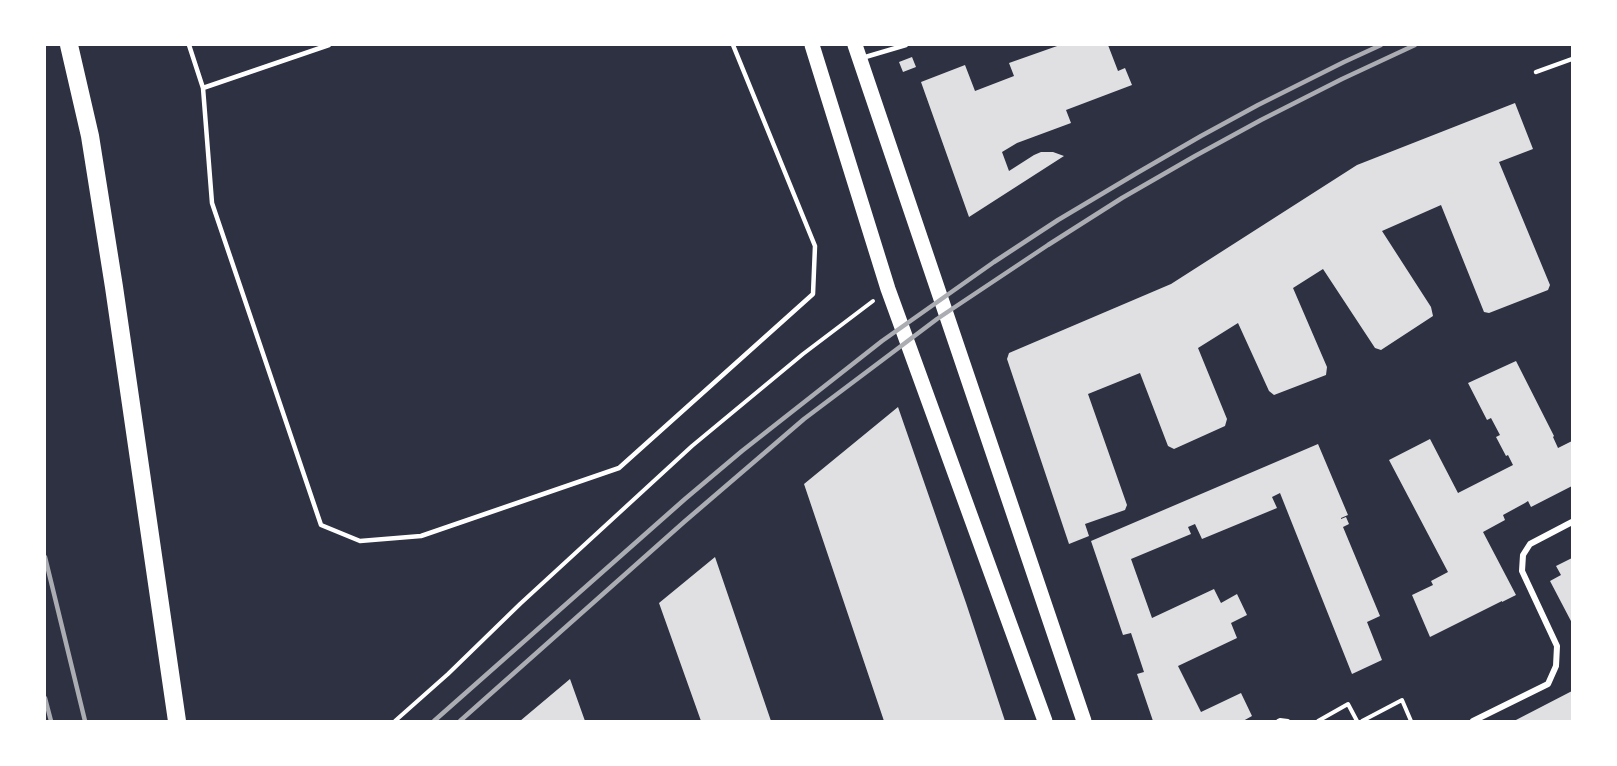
<!DOCTYPE html>
<style>
body{margin:0}
#map{position:relative;width:1617px;height:766px;overflow:hidden;background:#2d3142;font-family:"Open Sans",sans-serif}
canvas{display:block}
.frame{position:absolute;inset:0;border:46px solid #fff;pointer-events:none}
</style>
<div id="map">
<canvas width="1617" height="766"></canvas>
<div class="frame"></div>
</div>
<script>
const g = document.querySelector('canvas').getContext('2d');
g.lineJoin = 'round';
function paint(path, color) {
  g.fillStyle = color;
  g.fill(path, 'evenodd');
}
function shape(rows) {
  const path = new Path2D();
  for (const r of rows) {
    path.moveTo(r[0], r[1]);
    for (let i = 2; i < r.length; i += 2) path.lineTo(r[i], r[i + 1]);
  }
  return path;
}
function strokePath(path, color, width, dash) {
  g.strokeStyle = color;
  g.lineWidth = width;
  g.lineCap = dash ? 'butt' : 'round';
  g.setLineDash(dash || []);
  g.stroke(path);
}
const building = shape([
 [1060,45,1108,45,1118,71,1125,68,1132,85,1066,110,1071,123,1017,143,1002,152,1009,171,1034,155,1041,152,1053,152,1064,156,969,217,921,82,965,65,975,91,1014,76,1009,63],
 [912,57,916,67,903,72,899,62],
 [1515,103,1533,149,1499,162,1550,285,1548,290,1489,313,1484,312,1441,205,1382,231,1431,307,1433,316,1381,350,1375,348,1323,269,1293,288,1327,367,1326,375,1274,395,1269,391,1238,323,1198,348,1227,419,1225,426,1174,449,1168,446,1140,373,1088,394,1127,505,1125,510,1085,524,1089,536,1069,544,1007,359,1009,353,1171,284,1357,165],
 [1516,361,1554,436,1553,437,1558,448,1572,441,1572,486,1531,507,1528,501,1525,503,1503,515,1505,520,1483,532,1516,595,1502,602,1502,601,1430,637,1412,595,1433,585,1431,581,1448,572,1389,460,1430,439,1458,493,1513,465,1508,455,1506,456,1496,437,1500,435,1491,418,1487,420,1468,383],
 [898,407,966,603,1005,721,884,721,804,484],
 [1318,444,1348,515,1341,518,1341,519,1346,517,1349,524,1343,527,1380,616,1367,622,1382,660,1352,674,1280,493,1272,497,1277,508,1202,539,1195,524,1188,527,1191,534,1131,559,1152,618,1214,589,1221,603,1237,594,1247,615,1231,623,1237,638,1178,666,1201,712,1241,693,1252,716,1243,721,1153,721,1137,674,1144,672,1131,633,1123,635,1091,541],
 [715,557,771,721,701,721,659,603],
 [1572,558,1572,623,1550,581,1561,575,1556,566],
 [570,679,585,721,520,721],
 [1572,691,1572,721,1514,721]
]);
const path = shape([
 [395,721,448,674,520,604,692,446,803,354,873,301],
 [1278,721,1280,720,1288,721],
 [1318,721,1348,704,1357,721],
 [1362,721,1402,700,1411,721]
]);
const service = shape([
 [189,45,203,88],
 [329,45,203,88,212,203,321,525,360,541,421,536,619,468,813,294,815,246,733,45],
 [862,58,906,45],
 [1536,72,1572,59]
]);
const minor = shape([
 [1473,721,1548,684,1556,666,1557,646,1522,571,1523,555,1530,544,1572,522]
]);
const primary = shape([
 [812,45,888,289,1045,721],
 [855,45,1084,721]
]);
const motorway = shape([
 [69,45,90,136,114,287,177,721]
]);
const rail = shape([
 [45,557,85,721],
 [45,698,51,721],
 [434,721,685,499,742,451,882,341,994,262,1058,220,1137,173,1201,136,1258,105,1344,62,1381,45],
 [460,721,684,522,804,419,937,319,1048,245,1122,198,1195,156,1261,120,1342,79,1415,45]
]);
paint(building, '#e0e0e3');
strokePath(path, '#fff', 4);
strokePath(service, '#fff', 4.5);
strokePath(minor, '#fff', 6);
strokePath(primary, '#fff', 15);
strokePath(motorway, '#fff', 18);
strokePath(rail, '#abadb3', 4.5);
</script>
